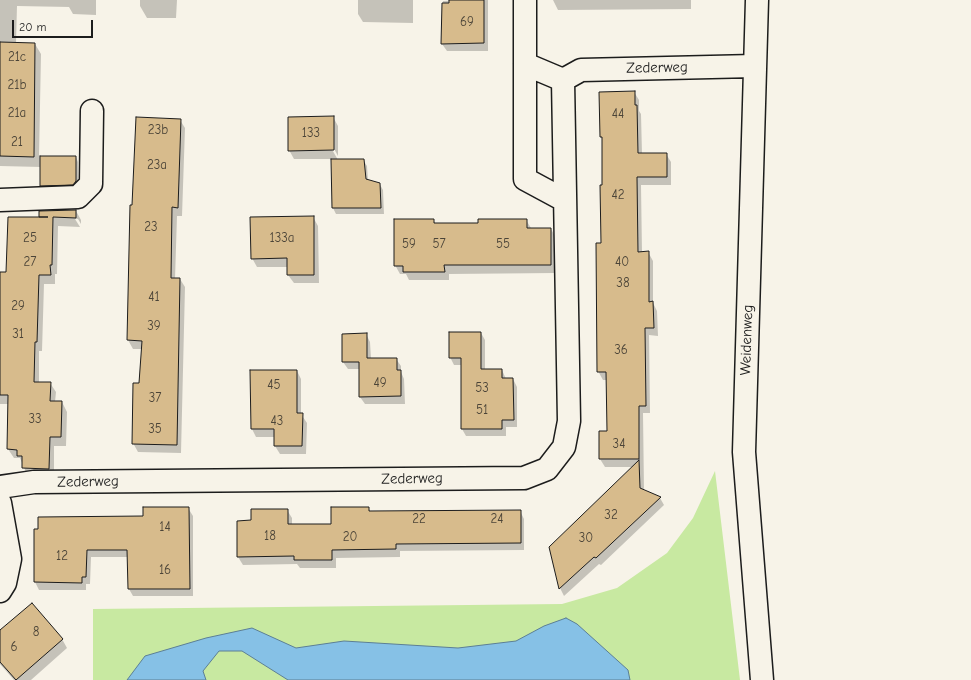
<!DOCTYPE html>
<style>
body{margin:0}
#map{position:relative;width:971px;height:680px;overflow:hidden;background:#f7f3e8;font-family:"Comic Neue",sans-serif}
canvas{display:block}
.scale{position:absolute;left:12px;top:20px;width:81px;height:18px;box-sizing:border-box;border:2px solid #1c1c1c;border-top:0;padding-left:5px;font-size:12px;line-height:14px;white-space:nowrap;color:#1c1c1c;-webkit-text-stroke:3px #f7f3e8;paint-order:stroke}
</style>
<div id="map">
<canvas width="971" height="680"></canvas>
<div class="scale">20 m</div>
</div>
<script>
const g = document.querySelector('canvas').getContext('2d');
g.lineJoin = 'round';
function paint(path, color) {
  g.fillStyle = color;
  g.fill(path, 'evenodd');
}
function shape(rows) {
  const path = new Path2D();
  for (const r of rows) {
    path.moveTo(r[0], r[1]);
    for (let i = 2; i < r.length; i += 2) path.lineTo(r[i], r[i + 1]);
  }
  return path;
}
function strokePath(path, color, width, dash) {
  g.strokeStyle = color;
  g.lineWidth = width;
  g.lineCap = dash ? 'butt' : 'round';
  g.setLineDash(dash || []);
  g.stroke(path);
}
function write(font, color, halo, rows, align = 'center') {
  g.font = font + ' "Comic Neue",sans-serif';
  g.lineWidth = 3;
  g.setLineDash([]);
  g.textBaseline = 'middle';
  g.strokeStyle = halo;
  g.fillStyle = color;
  for (const [text, x, y, turn = 0] of rows) {
    g.save();
    g.translate(x, y);
    g.rotate((+turn || 0) * Math.PI / 180);
    g.textAlign = isNaN(turn) ? turn : align;
    if (halo) g.strokeText(text, 0, 0);
    g.fillText(text, 0, 0);
    g.restore();
  }
}
const green = shape([
 [715,471,740,680,93,680,93,609,562,604,617,588,667,553,693,518]
]);
const water = shape([
 [566,618,577,624,628,670,630,680,288,680,242,651,219,651,203,671,206,680,127,680,145,656,206,638,252,628,296,648,344,641,458,648,516,641,544,626,566,618]
]);
const shadow = shape([
 [0,0,96,0,96,15,73,14,69,7,17,6,16,43,35,44,41,54,39,157,76,157,78,162,78,186,43,190,41,186,41,167,0,166],
 [140,0,177,0,176,18,147,18,140,6],
 [413,0,413,23,363,22,358,14,358,0],
 [488,0,488,51,447,51,442,44,443,1],
 [553,0,691,0,691,9,558,10],
 [634,92,639,100,639,111,641,114,642,154,666,154,671,162,671,185,641,185,642,253,648,252,653,261,653,303,657,311,658,336,649,335,650,413,643,413,644,491,660,498,664,505,601,565,599,564,564,596,560,588,551,547,633,467,605,467,600,459,600,432,608,432,608,380,603,380,598,371,603,186,603,141,601,137],
 [333,117,338,126,338,156,332,145,330,146,338,160,363,160,367,166,368,181,379,183,383,190,384,214,336,214,333,208,332,159,294,159,289,150],
 [180,120,185,128,182,216,177,216,175,279,180,279,185,287,181,453,138,452,133,443,142,349,133,349,128,340,131,206],
 [76,211,81,220,81,224,78,219,75,219,80,227,58,226,57,274,55,274,55,284,44,284,42,351,39,351,39,383,50,383,56,392,55,402,62,402,67,412,66,446,54,446,54,477,28,477,20,458,14,458,8,449,9,404,0,404,0,273,7,273,41,218],
 [313,217,318,226,319,283,294,283,288,275,288,267,257,267,252,258],
 [433,220,436,224,479,224,526,220,531,228,551,229,556,238,556,273,449,274,449,280,409,280,406,274,400,274,395,265],
 [481,333,485,340,485,370,502,370,506,379,513,379,517,387,517,427,506,427,506,436,466,436,462,429,462,365,454,365,450,357],
 [366,334,370,342,371,359,396,359,401,366,401,372,404,379,405,404,365,404,360,397,360,369,348,369,343,362],
 [297,371,301,379,301,414,307,423,306,454,280,454,275,446,275,437,256,437,252,429],
 [188,508,193,516,193,596,133,596,129,589,128,557,91,557,90,584,86,584,86,590,39,590,35,582,35,530,144,517],
 [368,508,371,512,520,511,524,519,524,550,400,551,400,557,336,558,336,568,300,568,297,564,243,565,238,557,238,522,252,521,287,510,292,518,292,525,332,525],
 [0,632,62,639,67,648,31,680,14,680,0,664]
]);
const building = shape([
 [449,0,484,0,484,43,441,44,442,3,449,3,449,0],
 [0,42,35,43,34,157,0,156,0,42],
 [635,91,635,105,637,105,638,153,667,153,667,177,637,177,638,252,649,251,649,302,653,301,654,328,645,328,646,406,639,406,639,459,599,459,599,431,607,431,606,372,597,372,596,243,601,243,600,185,602,185,602,137,600,137,599,92,635,91],
 [334,116,334,150,288,151,288,117,334,116],
 [136,117,181,119,178,208,172,207,171,278,180,278,177,445,132,444,133,383,139,383,142,341,127,340,130,205,132,205,136,117],
 [40,156,76,156,76,181,73,185,40,186,40,156],
 [331,159,364,159,366,179,380,183,381,208,332,208,331,159],
 [76,210,76,218,53,217,52,265,50,265,51,275,39,275,37,342,35,342,34,382,51,382,50,401,62,401,61,437,50,437,49,469,22,468,22,456,17,456,17,450,7,449,8,395,0,395,0,272,6,272,8,217,48,217,39,217,39,211,76,210],
 [314,216,314,275,287,275,287,258,251,259,250,217,314,216],
 [394,219,434,219,434,223,478,223,478,219,527,219,527,228,551,228,551,265,444,265,445,272,403,272,403,266,394,266,394,219],
 [449,332,481,332,481,369,502,369,502,378,513,378,514,420,502,420,502,429,461,429,461,358,449,358,449,332],
 [367,333,367,358,397,358,397,370,401,370,401,396,359,397,359,362,342,362,342,334,367,333],
 [250,370,297,370,297,413,303,413,302,446,274,446,274,429,251,429,250,370],
 [639,460,640,488,661,497,596,558,594,557,559,589,549,547,639,460],
 [143,507,189,507,190,589,128,589,127,550,87,550,86,577,82,577,82,583,34,582,34,529,38,529,38,517,143,516,143,507],
 [331,507,369,507,369,511,521,510,521,543,396,544,396,549,332,550,332,560,294,560,294,556,237,557,237,521,251,520,251,509,288,509,288,524,331,524,331,507],
 [32,603,63,639,16,680,0,662,0,630,32,603]
]);
const minor = shape([
 [525,0,525,179,564,200],
 [757,0,744,452,762,680],
 [563,80,581,70,754,66],
 [0,200,78,197,91,184,92,111],
 [0,487,34,482,524,478,547,469,564,447,569,421,563,80,525,64],
 [0,503,10,559,5,583,0,591]
]);
const numberNames = [
 ["69",467,22],
 ["21c",17,57],
 ["21b",17,85],
 ["21a",17,113],
 ["44",618,114],
 ["23b",158,130],
 ["133",311,133],
 ["21",17,142],
 ["23a",157,165],
 ["42",618,195],
 ["23",151,227],
 ["25",30,238],
 ["133a",282,238],
 ["59",409,244],
 ["57",439,244],
 ["55",503,244],
 ["27",30,262],
 ["40",622,262],
 ["38",623,283],
 ["41",154,297],
 ["29",18,306],
 ["39",154,326],
 ["31",18,334],
 ["36",621,350],
 ["49",380,383],
 ["45",274,385],
 ["53",482,388],
 ["37",155,398],
 ["51",482,410],
 ["33",35,419],
 ["43",277,421],
 ["35",155,429],
 ["34",619,444],
 ["32",611,515],
 ["22",419,519],
 ["24",497,519],
 ["14",165,527],
 ["18",270,536],
 ["20",350,537],
 ["30",586,538],
 ["12",62,556],
 ["16",165,570],
 ["8",36,632],
 ["6",14,647]
];
const streetNames = [
 ["Zederweg",657,68,-1],
 ["Weidenweg",747,340,-88],
 ["Zederweg",412,479,-1],
 ["Zederweg",88,482,-1]
];
paint(green, '#c8e9a1');
paint(water, '#86c1e6');
strokePath(water, '#5c7f95', 1);
paint(shadow, '#0003');
paint(building, '#d7bb8c');
strokePath(building, '#1c1c1c', 1);
strokePath(minor, '#1c1c1c', 25);
strokePath(minor, '#f7f3e8', 22);
write('13px', '#4b4438', null, numberNames);
write('15px', '#1c1c1c', '#f7f3e8', streetNames);
</script>
